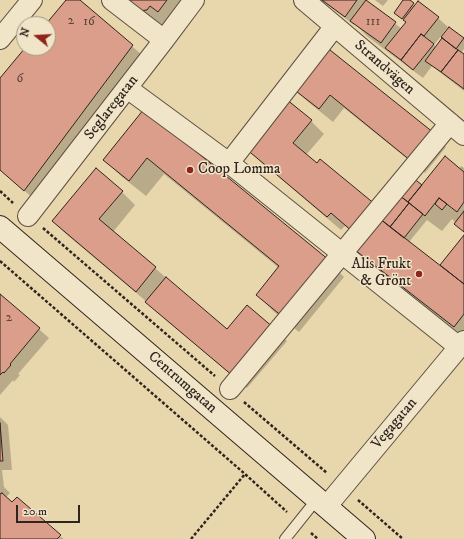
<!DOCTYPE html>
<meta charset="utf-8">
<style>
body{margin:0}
#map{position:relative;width:464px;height:539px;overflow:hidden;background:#e8d6ac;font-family:"IM FELL DW Pica",serif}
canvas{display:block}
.north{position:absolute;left:16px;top:16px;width:40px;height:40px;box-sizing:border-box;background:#f0e4c9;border:1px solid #a39885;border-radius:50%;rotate:288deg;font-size:11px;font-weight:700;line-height:16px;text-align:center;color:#30251e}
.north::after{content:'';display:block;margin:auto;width:14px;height:18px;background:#8f2418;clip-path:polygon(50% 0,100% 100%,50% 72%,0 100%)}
.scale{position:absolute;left:16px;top:505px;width:64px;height:18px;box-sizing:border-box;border:2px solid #30251e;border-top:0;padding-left:5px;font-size:12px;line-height:14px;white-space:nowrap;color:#30251e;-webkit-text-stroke:3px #f0e4c9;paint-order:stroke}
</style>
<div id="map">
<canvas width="464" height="539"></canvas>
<div class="north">N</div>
<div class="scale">20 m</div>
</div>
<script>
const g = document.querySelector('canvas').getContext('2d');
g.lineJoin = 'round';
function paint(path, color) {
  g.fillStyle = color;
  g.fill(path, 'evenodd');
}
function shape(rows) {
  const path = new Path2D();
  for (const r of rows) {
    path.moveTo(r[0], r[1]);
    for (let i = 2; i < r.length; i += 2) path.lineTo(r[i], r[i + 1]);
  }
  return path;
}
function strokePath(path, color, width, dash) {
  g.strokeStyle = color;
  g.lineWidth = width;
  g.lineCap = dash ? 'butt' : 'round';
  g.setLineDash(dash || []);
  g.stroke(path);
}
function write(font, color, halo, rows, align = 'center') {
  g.font = font + ' "IM FELL DW Pica",serif';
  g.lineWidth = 3;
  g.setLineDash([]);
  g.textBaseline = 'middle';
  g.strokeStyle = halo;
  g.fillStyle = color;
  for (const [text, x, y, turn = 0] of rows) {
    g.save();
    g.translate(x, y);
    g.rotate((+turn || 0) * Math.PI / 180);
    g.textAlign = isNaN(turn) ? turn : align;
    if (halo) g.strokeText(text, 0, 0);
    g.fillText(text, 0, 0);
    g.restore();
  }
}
const shadow = shape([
 [68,0,79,0,142,55,34,199,0,170,0,79,27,48,48,48,47,24],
 [126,0,194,0,163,26,155,27],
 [321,0,365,0,402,29,407,23,395,13,404,0,408,0,415,6,418,2,438,18,448,27,434,45,436,48,449,28,464,40,464,49,461,53,464,55,464,91,432,66,423,78,368,37,355,24,354,25],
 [375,0,388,0,383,6],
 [326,47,433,134,446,147,425,173,344,108,333,122,307,101,293,88],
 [144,111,328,261,344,277,299,332,273,311,257,294,279,268,164,174,146,196,121,176,105,160],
 [311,121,324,134,306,155,375,206,413,179,422,187,459,169,461,166,464,168,464,232,452,219,442,231,427,220,409,242,443,269,464,237,464,337,370,263,356,250,363,241,345,226,341,230,260,161,246,148],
 [122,192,135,205,113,232,227,330,274,328,287,341,247,388,160,315,147,302,66,234,53,221],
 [0,295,49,338,18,374,20,375,14,382,13,380,0,395],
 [0,417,8,425,12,470,2,470,4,487,10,493,5,498,64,539,0,539]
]);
const building = shape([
 [66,0,80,0,133,45,24,191,0,170,0,78,25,48,48,48,48,24,46,24,66,0],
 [126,0,167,0,158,12,150,6,147,10,138,11,126,0],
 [322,0,357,0,345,17,322,0],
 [366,0,396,22,381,43,350,21,366,0],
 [403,0,410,0,414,3,402,19,394,13,403,0],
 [418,1,439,17,424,36,421,34,401,60,385,48,406,22,403,20,418,1],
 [449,27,464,38,456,49,441,37,449,27],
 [421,34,434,44,413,70,401,60,421,34],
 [442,38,458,50,441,72,425,61,442,38],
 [325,46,434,133,411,161,330,95,319,109,292,88,325,46],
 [458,50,464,54,464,89,441,72,458,50],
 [286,99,312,120,293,143,317,163,320,159,376,205,353,232,331,213,327,217,245,148,286,99],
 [144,109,329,260,283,317,256,295,279,266,147,158,129,181,103,160,144,109],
 [445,156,464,172,464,202,457,212,439,198,425,216,408,202,445,156],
 [96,168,123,191,99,219,156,267,136,292,52,221,96,168],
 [412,177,422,185,408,202,399,195,412,177],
 [399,195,409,203,390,227,379,218,399,195],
 [439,198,447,204,442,210,435,204,439,198],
 [409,203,423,214,404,238,390,227,409,203],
 [464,211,464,232,454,224,464,211],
 [379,218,464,284,464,314,454,327,355,250,379,218],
 [464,235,464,284,440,265,464,235],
 [166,277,227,329,247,305,274,328,233,376,145,302,166,277],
 [0,294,40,328,10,364,11,365,4,373,3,372,0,375,0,294],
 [0,423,3,461,0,461,0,423],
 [2,493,12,502,17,497,61,535,57,539,0,539,0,494,2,493]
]);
const path = shape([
 [0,191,13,203],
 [43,228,215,376],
 [0,261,245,474,287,512],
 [244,402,327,473],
 [358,500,403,539],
 [311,533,318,539],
 [191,539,245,474]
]);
const lane = shape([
 [285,539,317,499]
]);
const street = shape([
 [112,0,164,40],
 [304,0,464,135],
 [0,39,32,0],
 [127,88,229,163,335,26],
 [229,163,459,347],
 [28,216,164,40,194,0],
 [230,389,450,123],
 [326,507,464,341]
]);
const secondary = shape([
 [0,227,364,539]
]);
const markers = [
 [190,170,4,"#8f2418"],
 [419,274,4,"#8f2418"]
];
const numberNames = [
 ["2",71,21],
 ["16",89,22],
 ["111",373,22],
 ["6",20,79],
 ["2",9,318]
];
const streetNames = [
 ["Strandvägen",384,68,41],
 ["Seglaregatan",112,108,-52],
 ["Centrumgatan",182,383,41],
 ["Vegagatan",395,424,-50]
];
const poiNames = [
 ["Coop Lomma",198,170],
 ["Alis Frukt",411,265,"right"],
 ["& Grönt",411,282,"right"]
];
paint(shadow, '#0003');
paint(building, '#db9e8a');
strokePath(building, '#30251e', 1);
strokePath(lane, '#5e5142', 12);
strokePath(street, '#5e5142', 22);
strokePath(secondary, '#30251e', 24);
strokePath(path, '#30251e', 2.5, [3, 2]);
strokePath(lane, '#f0e4c9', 10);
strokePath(street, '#f0e4c9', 20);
strokePath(secondary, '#f0e4c9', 22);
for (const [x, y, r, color] of markers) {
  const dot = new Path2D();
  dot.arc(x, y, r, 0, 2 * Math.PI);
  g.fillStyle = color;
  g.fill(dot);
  strokePath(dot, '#f0e4c9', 1.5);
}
write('13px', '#5b4339', null, numberNames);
write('15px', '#30251e', '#f0e4c9', streetNames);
write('15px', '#30251e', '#f0e4c9', poiNames, 'left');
</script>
